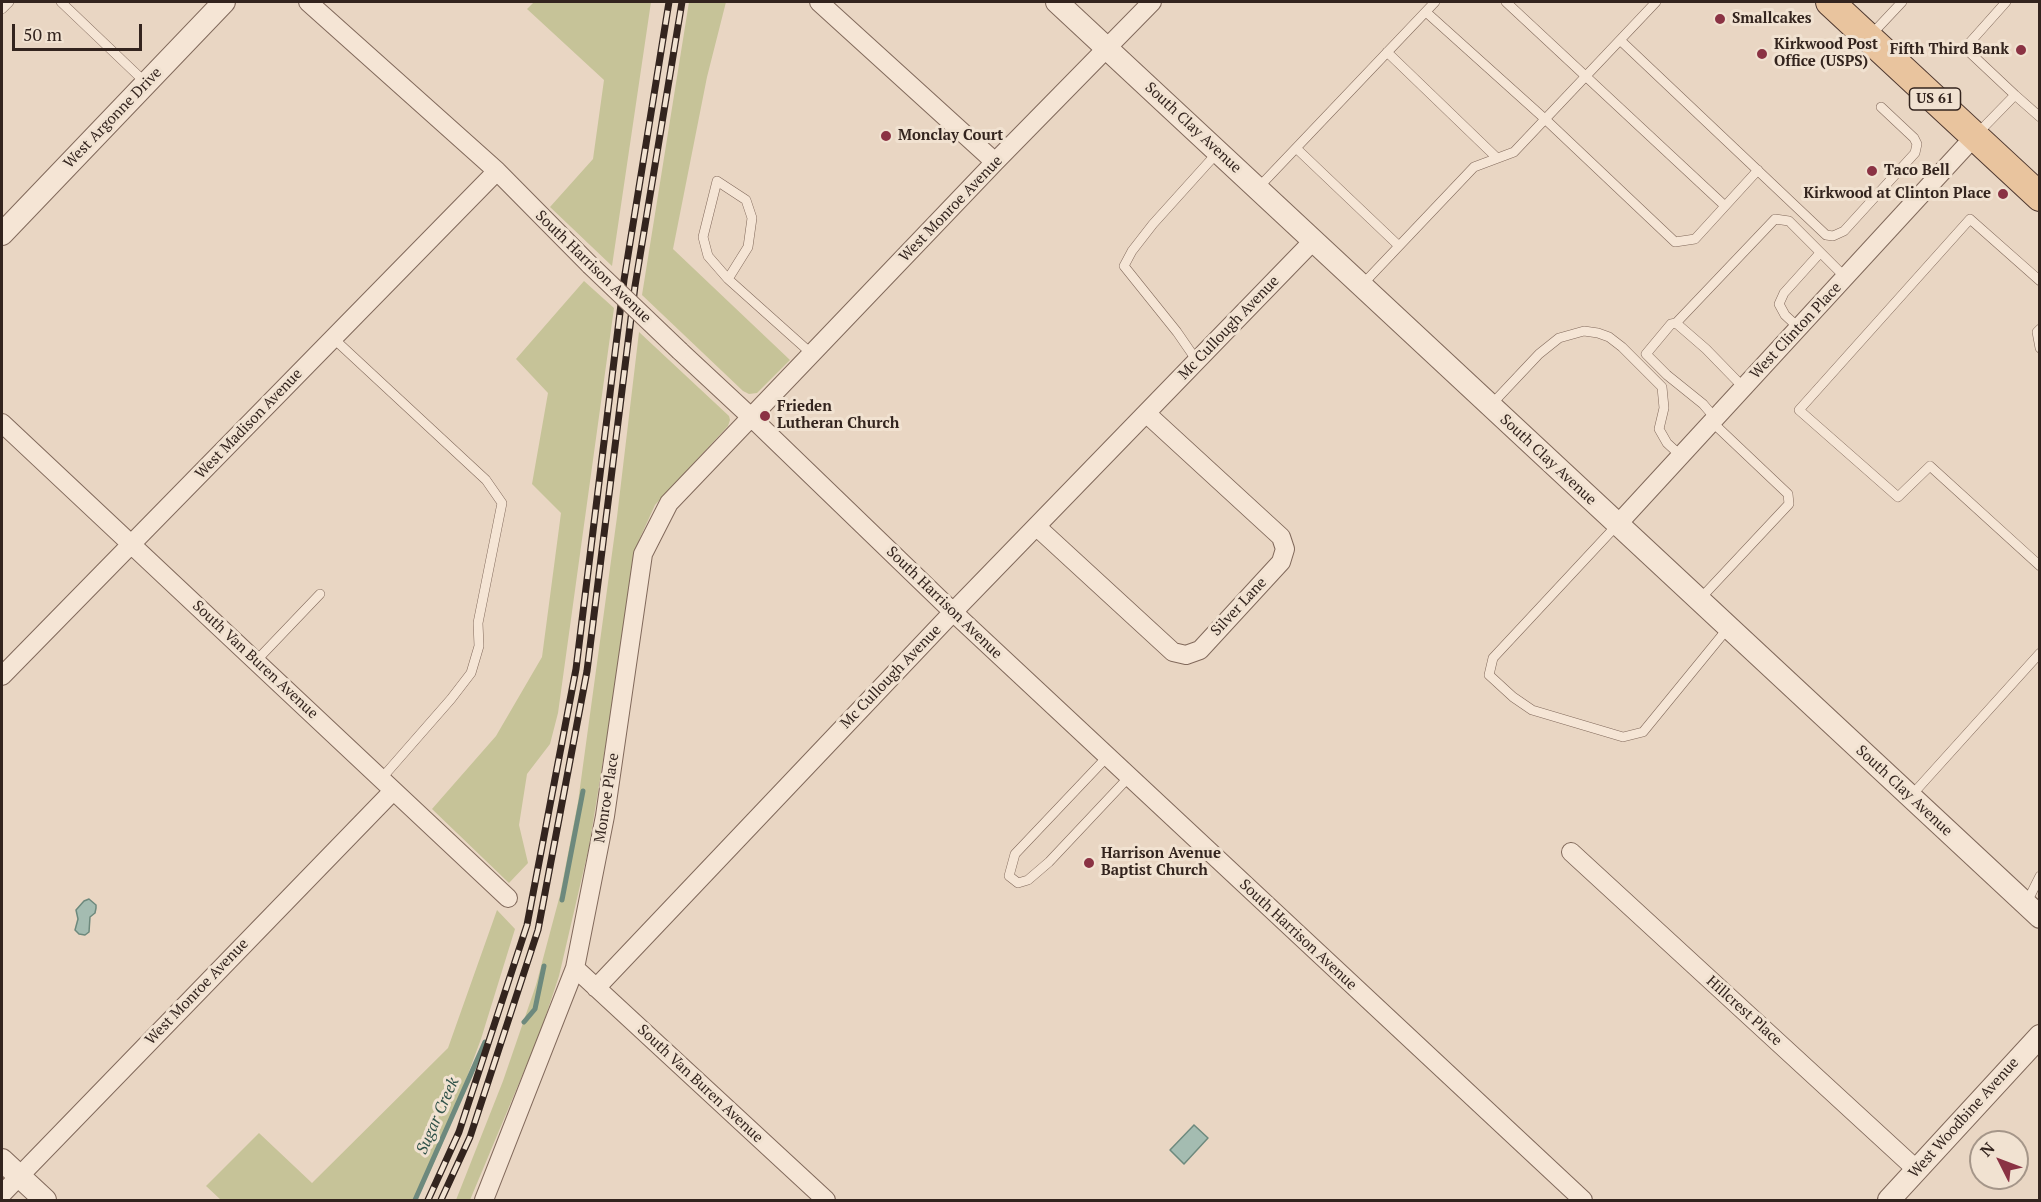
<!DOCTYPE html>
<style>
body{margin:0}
#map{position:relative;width:2041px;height:1202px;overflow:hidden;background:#e9d6c3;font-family:"PT Serif",serif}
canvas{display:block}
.frame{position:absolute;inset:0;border:3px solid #33241e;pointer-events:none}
.north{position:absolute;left:1969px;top:1130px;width:60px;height:60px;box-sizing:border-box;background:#f1e2d1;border:2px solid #a59689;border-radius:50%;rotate:312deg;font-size:16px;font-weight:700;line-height:24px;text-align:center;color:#33241e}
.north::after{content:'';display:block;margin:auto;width:21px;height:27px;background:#8a3243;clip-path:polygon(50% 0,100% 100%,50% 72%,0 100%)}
.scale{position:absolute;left:12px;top:24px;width:130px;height:27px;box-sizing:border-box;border:3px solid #33241e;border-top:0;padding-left:8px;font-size:18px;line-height:21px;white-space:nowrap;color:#33241e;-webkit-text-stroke:4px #f1e2d1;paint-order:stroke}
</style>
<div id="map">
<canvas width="2041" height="1202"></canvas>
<div class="frame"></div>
<div class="north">N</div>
<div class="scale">50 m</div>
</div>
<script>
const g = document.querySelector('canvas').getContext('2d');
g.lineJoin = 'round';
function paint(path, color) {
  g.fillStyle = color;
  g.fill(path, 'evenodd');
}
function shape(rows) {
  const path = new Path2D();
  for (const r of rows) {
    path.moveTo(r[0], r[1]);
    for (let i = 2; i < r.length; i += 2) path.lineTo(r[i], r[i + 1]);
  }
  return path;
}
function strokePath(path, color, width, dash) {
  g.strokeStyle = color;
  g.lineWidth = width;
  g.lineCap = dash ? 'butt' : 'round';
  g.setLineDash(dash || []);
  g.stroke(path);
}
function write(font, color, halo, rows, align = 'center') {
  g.font = font + ' "PT Serif",serif';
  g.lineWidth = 6;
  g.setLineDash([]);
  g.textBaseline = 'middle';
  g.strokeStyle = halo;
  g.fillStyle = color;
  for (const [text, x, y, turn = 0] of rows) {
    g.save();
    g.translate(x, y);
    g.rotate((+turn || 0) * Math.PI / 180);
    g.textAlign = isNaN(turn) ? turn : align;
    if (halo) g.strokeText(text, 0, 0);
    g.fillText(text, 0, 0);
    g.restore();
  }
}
const green = shape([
 [534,2,651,2,612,266,550,207,593,159,604,80,527,9],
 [689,2,726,2,707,77,673,249,790,360,757,393,749,394,743,391,642,295],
 [584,281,614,308,558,713,550,744,527,774,519,825,528,863,509,883,432,809,496,736,542,657,561,513,532,484,548,393,516,359],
 [639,332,729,416,730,420,728,426,655,505,639,540,589,847,559,976,540,1033,470,1200,456,1200,503,1081,536,985,560,895,578,802,617,517],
 [497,910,515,929,481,1039,441,1147,417,1200,221,1200,206,1186,259,1133,312,1183,448,1048]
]);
const water = shape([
 [89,899,96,905,96,908,95,913,90,917,89,932,85,935,79,934,75,930,78,919,76,910,84,901,89,899],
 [1194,1125,1208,1138,1184,1164,1170,1150,1194,1125]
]);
const stream = shape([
 [562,900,583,791],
 [524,1022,535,1009,544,966],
 [415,1200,485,1042]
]);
const service = shape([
 [61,2,146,83],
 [1506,2,1725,206],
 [2,9,9,2],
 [1426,12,1545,119,1675,242,1695,239,1758,170],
 [1870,36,1902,2],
 [1620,40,1826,235,1833,236,1844,231,1915,153,1917,144,1914,138,1881,107],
 [1387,52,1497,158],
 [2015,95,2040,117],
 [1976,135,2015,95,1965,48,2006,2],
 [1296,148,1399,246],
 [1258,188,1435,2],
 [728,279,748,247,752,218,746,200,717,181,703,237,708,256,728,279,813,355],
 [2040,281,1970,219,1799,410,1898,497,1930,466,2040,566],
 [1362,285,1474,167,1514,152,1656,2],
 [1676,323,1775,219,1789,221,1845,277],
 [1799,328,1785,315,1779,304,1784,293,1820,253],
 [2040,329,2037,332,2040,348],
 [333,338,486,480,502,503,478,623,479,646,471,673,451,699,381,779],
 [1197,361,1177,332,1124,266,1132,251,1153,224,1217,153],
 [1490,406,1539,354,1559,338,1584,331,1598,333,1609,337,1622,347,1662,387,1664,408,1659,429,1667,443,1681,456],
 [1715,418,1703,404,1667,375,1646,354,1671,324,1676,323,1706,349,1744,388],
 [1617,525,1493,658,1489,675,1513,697,1532,710,1623,737,1643,732,1728,628],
 [1700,599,1789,504,1788,494,1712,422],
 [256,661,320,594],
 [1107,757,1015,854,1009,876,1018,883,1028,880,1049,862,1129,777],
 [1910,797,2040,653],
 [2027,902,2040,876]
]);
const minor = shape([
 [308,2,497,171,590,265],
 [819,2,995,162],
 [680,351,752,418,953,612,1583,1200],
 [2,423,508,898],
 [1617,525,1974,137],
 [1037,527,1173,652,1186,655,1200,650,1281,562,1285,549,1281,537,1147,414],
 [2,676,497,171],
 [1571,852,1917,1170],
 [575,968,826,1200],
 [596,988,953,612,1314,240],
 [2,1194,393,791],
 [484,1200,575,968,605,816,643,554,669,503,995,162,1152,2]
]);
const tertiary = shape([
 [1057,2,2040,917],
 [2,234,224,2],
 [2,1160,45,1200],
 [1889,1200,2040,1036]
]);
const primary = shape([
 [1830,2,2040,197]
]);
const rail = shape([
 [428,1200,459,1132,527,925,576,669,624,280,669,2],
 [441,1200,470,1137,538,930,587,671,635,286,682,2]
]);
const minorBridge = shape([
 [590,265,680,351]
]);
const markers = [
 [1720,19,6,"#8a3243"],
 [2021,50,6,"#8a3243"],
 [1762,54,6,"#8a3243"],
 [886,136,6,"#8a3243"],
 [1872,171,6,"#8a3243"],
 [2003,194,6,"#8a3243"],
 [765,416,6,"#8a3243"],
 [1089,863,6,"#8a3243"]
];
const shields = [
 [1935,99,51]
];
const shieldNames = [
 ["US 61",1935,99]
];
const poiNames = [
 ["Smallcakes",1732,19],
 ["Kirkwood Post",1774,45],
 ["Office (USPS)",1774,62],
 ["Fifth Third Bank",2009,50,"right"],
 ["Monclay Court",898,136],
 ["Taco Bell",1884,171],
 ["Kirkwood at Clinton Place",1991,194,"right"],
 ["Frieden",777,407],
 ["Lutheran Church",777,424],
 ["Harrison Avenue",1101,854],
 ["Baptist Church",1101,871]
];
const streetNames = [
 ["West Argonne Drive",113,118,-46],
 ["South Clay Avenue",1193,128,43],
 ["West Monroe Avenue",951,209,-46],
 ["South Harrison Avenue",593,267,44],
 ["Mc Cullough Avenue",1229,328,-46],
 ["West Clinton Place",1796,331,-47],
 ["West Madison Avenue",249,424,-46],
 ["South Clay Avenue",1548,460,43],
 ["South Harrison Avenue",944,603,44],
 ["Silver Lane",1239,607,-47],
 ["South Van Buren Avenue",255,660,43],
 ["Mc Cullough Avenue",891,677,-46],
 ["South Clay Avenue",1904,791,43],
 ["Monroe Place",607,798,-81],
 ["South Harrison Avenue",1298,935,43],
 ["West Monroe Avenue",197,992,-46],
 ["Hillcrest Place",1744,1011,42],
 ["South Van Buren Avenue",700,1084,43],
 ["West Woodbine Avenue",1964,1118,-48]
];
const waterNames = [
 ["Sugar Creek",438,1116,-66]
];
paint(green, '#c6c398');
paint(water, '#a4bcb1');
strokePath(water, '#6d897d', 1.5);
strokePath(stream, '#6d897d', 5);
strokePath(service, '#81695b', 10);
strokePath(minor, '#81695b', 20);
strokePath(tertiary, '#81695b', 24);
strokePath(primary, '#4f382f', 30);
strokePath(service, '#f5e5d5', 9);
strokePath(minor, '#f5e5d5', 18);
strokePath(tertiary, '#f5e5d5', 22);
strokePath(primary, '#e9c49e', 28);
strokePath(rail, '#33241e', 7);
strokePath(rail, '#f1e2d1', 4.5, [14]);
strokePath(minorBridge, '#81695b', 20, []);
strokePath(minorBridge, '#f5e5d5', 18);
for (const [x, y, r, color] of markers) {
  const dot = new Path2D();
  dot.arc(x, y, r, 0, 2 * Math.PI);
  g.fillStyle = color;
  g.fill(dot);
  strokePath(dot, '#f1e2d1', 2);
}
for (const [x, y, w] of shields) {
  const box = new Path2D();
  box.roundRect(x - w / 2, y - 11, w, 22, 4.5);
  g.fillStyle = '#f1e2d1';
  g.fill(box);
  strokePath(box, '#33241e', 1.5);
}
write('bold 14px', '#33241e', null, shieldNames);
write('bold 15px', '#33241e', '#f1e2d1', poiNames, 'left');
write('15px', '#33241e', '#f1e2d1', streetNames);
write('italic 16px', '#2f5148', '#f1e2d1', waterNames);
</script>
